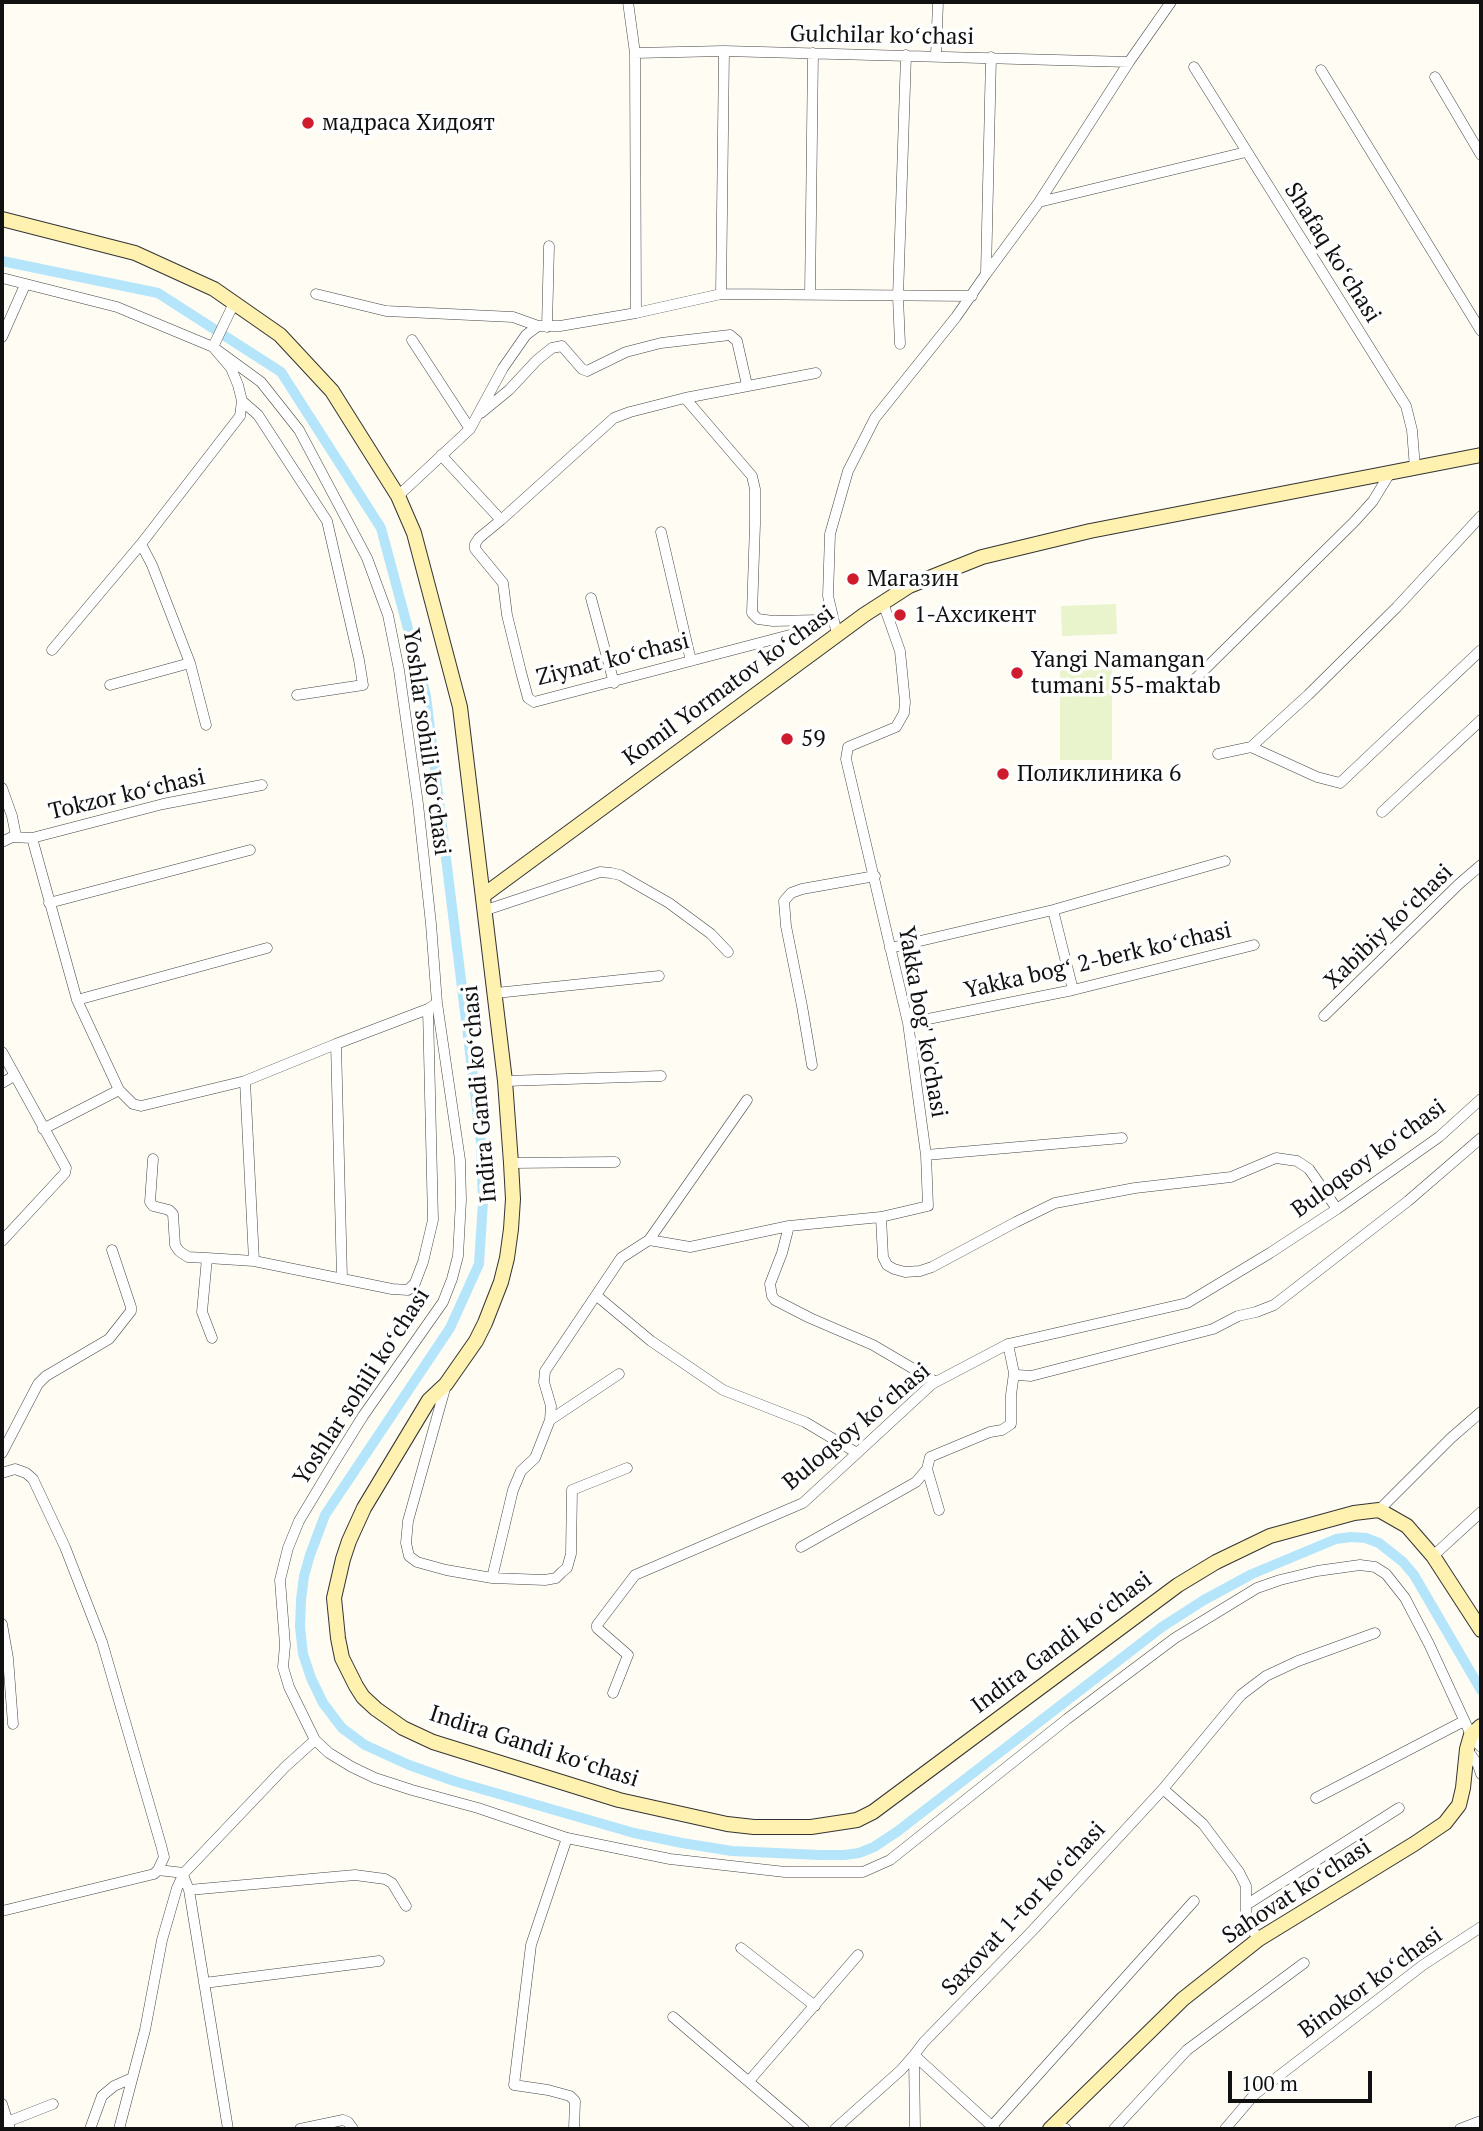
<!DOCTYPE html>
<meta charset="utf-8">
<style>
body{margin:0}
#map{position:relative;width:1483px;height:2131px;overflow:hidden;background:#fffcf4;font-family:"PT Serif",serif}
canvas{display:block}
.frame{position:absolute;inset:0;border:4px solid #111;pointer-events:none}
.scale{position:absolute;left:1228px;top:2071px;width:144px;height:32px;box-sizing:border-box;border:4px solid #111;border-top:0;padding-left:9px;font-size:21px;line-height:24px;white-space:nowrap;color:#111;-webkit-text-stroke:5px #fff;paint-order:stroke}
</style>
<div id="map">
<canvas width="1483" height="2131"></canvas>
<div class="frame"></div>
<div class="scale">100 m</div>
</div>
<script>
const g = document.querySelector('canvas').getContext('2d');
g.lineJoin = 'round';
function paint(path, color) {
  g.fillStyle = color;
  g.fill(path, 'evenodd');
}
function shape(rows) {
  const path = new Path2D();
  for (const r of rows) {
    path.moveTo(r[0], r[1]);
    for (let i = 2; i < r.length; i += 2) path.lineTo(r[i], r[i + 1]);
  }
  return path;
}
function strokePath(path, color, width, dash) {
  g.strokeStyle = color;
  g.lineWidth = width;
  g.lineCap = dash ? 'butt' : 'round';
  g.setLineDash(dash || []);
  g.stroke(path);
}
function write(font, color, halo, rows, align = 'center') {
  g.font = font + ' "PT Serif",serif';
  g.lineWidth = 7;
  g.setLineDash([]);
  g.textBaseline = 'middle';
  g.strokeStyle = halo;
  g.fillStyle = color;
  for (const [text, x, y, turn = 0] of rows) {
    g.save();
    g.translate(x, y);
    g.rotate((+turn || 0) * Math.PI / 180);
    g.textAlign = isNaN(turn) ? turn : align;
    if (halo) g.strokeText(text, 0, 0);
    g.fillText(text, 0, 0);
    g.restore();
  }
}
const pitch = shape([
 [1116,604,1117,634,1062,636,1061,606],
 [1060,669,1112,669,1112,760,1060,760]
]);
const canal = shape([
 [2,261,158,293,281,372,381,528,426,696,481,1142,483,1202,479,1264,450,1328,325,1515,310,1555,304,1576,301,1600,300,1627,303,1654,311,1678,323,1703,342,1728,365,1745,409,1765,454,1781,634,1833,682,1843,732,1851,820,1855,844,1855,859,1853,874,1847,898,1831,1162,1627,1204,1600,1252,1574,1336,1539,1351,1537,1366,1538,1379,1543,1403,1562,1414,1575,1481,1690]
]);
const street = shape([
 [628,2,635,53,636,313],
 [635,53,724,51,1129,62],
 [936,56,938,2],
 [1194,67,1406,406,1412,430,1415,468],
 [1321,70,1481,331],
 [1435,77,1481,155],
 [1039,202,1246,152],
 [986,273,991,57],
 [2,278,117,307,213,347,261,382,299,430,367,558,388,615,399,670,418,804,431,924,437,1003,460,1160,461,1200,458,1256,452,1279,443,1302,363,1416,335,1461,299,1521,288,1548,280,1580,285,1645,283,1667,289,1687,315,1740],
 [316,294,386,311,513,317,538,326],
 [721,294,724,51],
 [810,294,813,53],
 [547,327,549,246],
 [2,337,25,285],
 [412,340,470,429],
 [900,344,898,297,906,55],
 [685,398,752,476,755,489,755,524,752,613,758,619,773,621,820,620],
 [242,401,258,415,327,521,359,660,363,685,297,695],
 [481,413,509,390,537,360,552,348,562,346,582,369,587,371,626,352,661,343,730,335,737,341,747,385],
 [441,455,501,520,614,418,630,412,685,398,816,373],
 [398,496,470,429,503,368,526,335,538,326,560,326,636,313,721,294,972,296],
 [501,520,479,538,475,544,475,549,503,583,507,615,521,672,528,698,534,702,805,631,820,620],
 [661,532,691,661],
 [591,598,614,683],
 [837,634,828,596,830,534,848,471,875,418,956,317,986,274,1039,202,1129,62,1171,2],
 [52,650,141,544],
 [190,663,206,725],
 [1195,679,1354,522,1373,501,1390,473],
 [110,685,190,663,152,565,141,544,240,416,242,401,238,385,231,368,213,347,234,303],
 [1251,747,1317,777,1340,783,1481,650],
 [1218,754,1251,747,1308,695,1397,607,1481,516],
 [2,788,12,816,16,836],
 [1382,812,1481,720],
 [32,838,77,1000,119,1090,133,1104,141,1106,245,1081,336,1044,428,1009,437,1003],
 [2,842,12,837,32,838,163,804,262,785],
 [49,903,250,850],
 [486,910,600,872,611,873,620,875,669,903,711,934,728,952],
 [1053,910,1073,990],
 [890,948,1053,910,1225,861],
 [496,993,659,976],
 [77,1000,267,948],
 [1324,1016,1459,884,1481,865],
 [908,1023,1073,990,1254,945],
 [336,1044,342,1278],
 [2,1052,66,1168,65,1173,2,1241],
 [812,1065,802,1006,786,926,784,901,791,893,802,889,875,876],
 [245,1081,254,1261],
 [505,1081,661,1076],
 [2,1083,14,1076],
 [43,1129,119,1090],
 [926,1155,1122,1138],
 [153,1159,150,1202,153,1206,169,1210,173,1214,175,1245,179,1251,188,1257,207,1258],
 [511,1163,615,1162],
 [881,1217,883,1257,887,1265,894,1269,905,1272,920,1271,932,1267,1016,1222,1055,1203,1135,1188,1231,1177,1276,1158,1297,1161,1309,1169,1337,1209],
 [789,1226,782,1253,770,1284,772,1296,775,1300,810,1318,873,1345,936,1382],
 [649,1240,690,1247,789,1226,881,1217,928,1206,926,1155,908,1023,846,759,848,747,896,727,904,713,905,702,900,651,883,603],
 [597,1296,651,1341,723,1390,805,1422,857,1453],
 [212,1338,202,1312,207,1258,254,1261,392,1289,408,1290,415,1283,423,1262,433,1220,428,1009],
 [1008,1344,1014,1373,1018,1375,1031,1376,1213,1329,1238,1316,1256,1312,1274,1305,1408,1201,1481,1138],
 [446,1385,408,1521,406,1543,409,1556,417,1562,446,1570,492,1578,513,1490,521,1471,535,1458,550,1420,551,1406,544,1382,545,1371,621,1258,649,1240,747,1100],
 [550,1420,619,1374],
 [2,1453,38,1384,46,1376,109,1339,131,1311,131,1307,112,1250],
 [927,1469,939,1510],
 [2,1473,15,1469,26,1473,33,1479,65,1547,102,1642,161,1845,164,1857,158,1870],
 [1379,1510,1451,1438,1481,1412],
 [801,1547,916,1482,927,1469,930,1457,990,1432,1002,1430,1011,1424,1011,1395,1014,1373],
 [1433,1556,1481,1512],
 [492,1578,545,1580,556,1578,562,1572,567,1568,571,1554,572,1490,627,1468],
 [2,1624,8,1658,13,1724],
 [613,1693,628,1655,597,1628,597,1625,635,1575,803,1503,932,1384,1008,1344,1187,1303,1270,1253,1337,1209,1439,1137,1481,1099],
 [1467,1749,1478,1765,1481,1774],
 [1163,1789,1203,1824,1239,1872,1246,1886,1246,1914,1249,1926,1259,1939],
 [1316,1798,1464,1721],
 [567,1838,531,1945,514,2085,548,2090,570,2096,575,2101,574,2129],
 [158,1870,184,1873],
 [183,1875,189,1890,228,2129],
 [189,1890,355,1875,385,1879,392,1883,406,1906],
 [1246,1905,1399,1808],
 [2,1911,154,1874,158,1870],
 [741,1948,815,2006],
 [204,1983,379,1961],
 [673,2017,804,2129],
 [914,2055,915,2129],
 [749,2081,858,1955],
 [2,2104,10,2129],
 [2,2124,53,2104],
 [1055,2125,1066,2129],
 [992,2126,1194,1901],
 [90,2129,102,2096,114,2086,132,2078],
 [119,2129,145,2030,162,1940,177,1888,184,1873,285,1767,315,1740,329,1753,352,1767,375,1778,412,1790,478,1808,567,1838,670,1859,785,1872,863,1872,890,1860,1067,1719,1175,1638,1257,1588,1280,1580,1317,1571,1360,1565,1375,1567,1386,1574,1405,1598,1429,1644,1471,1735,1481,1747],
 [300,2129,343,2120,348,2122,353,2129],
 [835,2129,901,2070,914,2055],
 [995,2129,914,2055,924,2042,1033,1930,1163,1789,1241,1695,1266,1676,1298,1661,1375,1633],
 [1114,2129,1187,2050,1304,1963],
 [1225,2129,1254,2095,1423,1965,1481,1927],
 [1460,2129,1481,2121]
]);
const secondary = shape([
 [2,219,135,253,214,289,280,335,332,391,398,496,414,533,460,707,505,1081,511,1163,513,1199,511,1229,507,1258,501,1282,485,1323,476,1341,446,1384,429,1400,364,1508,349,1541,343,1559,334,1598,338,1638,342,1658,356,1686,363,1697,376,1709,403,1728,433,1742,619,1800,727,1824,754,1827,811,1827,857,1820,873,1812,1178,1585,1216,1562,1270,1536,1354,1513,1379,1510,1407,1526,1433,1556,1481,1630],
 [484,895,864,615,909,586,982,557,1090,531,1481,455],
 [1050,2129,1183,1999,1259,1939,1414,1844,1445,1823,1459,1805,1463,1788,1467,1749,1471,1735,1481,1726]
]);
const markers = [
 [308,123,7,"#ce1b2e"],
 [853,579,7,"#ce1b2e"],
 [900,615,7,"#ce1b2e"],
 [1017,673,7,"#ce1b2e"],
 [787,739,7,"#ce1b2e"],
 [1003,774,7,"#ce1b2e"]
];
const streetNames = [
 ["Gulchilar koʻchasi",882,36,1],
 ["Shafaq koʻchasi",1332,253,58],
 ["Ziynat koʻchasi",613,660,-14],
 ["Komil Yormatov koʻchasi",729,686,-36],
 ["Yoshlar sohili koʻchasi",426,742,82],
 ["Tokzor koʻchasi",127,795,-13],
 ["Xabibiy koʻchasi",1389,927,-44],
 ["Yakka bogʻ 2-berk koʻchasi",1098,961,-13],
 ["Yakka bog' ko'chasi",922,1022,80],
 ["Indira Gandi koʻchasi",480,1094,-95],
 ["Buloqsoy koʻchasi",1369,1159,-36],
 ["Yoshlar sohili koʻchasi",362,1387,-57],
 ["Buloqsoy koʻchasi",857,1427,-40],
 ["Indira Gandi koʻchasi",1062,1643,-37],
 ["Indira Gandi koʻchasi",534,1747,18],
 ["Sahovat koʻchasi",1297,1892,-33],
 ["Saxovat 1-tor koʻchasi",1024,1909,-47],
 ["Binokor koʻchasi",1371,1983,-36]
];
const poiNames = [
 ["мадраса Хидоят",322,123],
 ["Магазин",867,579],
 ["1-Ахсикент",914,615],
 ["Yangi Namangan",1031,660],
 ["tumani 55-maktab",1031,686],
 ["59",801,739],
 ["Поликлиника 6",1017,774]
];
paint(pitch, '#e9f4cc');
strokePath(canal, '#b4e5fb', 10);
strokePath(street, '#444', 11);
strokePath(secondary, '#333', 16);
strokePath(street, '#fff', 10);
strokePath(secondary, '#fff1af', 14);
for (const [x, y, r, color] of markers) {
  const dot = new Path2D();
  dot.arc(x, y, r, 0, 2 * Math.PI);
  g.fillStyle = color;
  g.fill(dot);
  strokePath(dot, '#fff', 2.5);
}
write('23px', '#111', '#fff', streetNames);
write('23px', '#111', '#fff', poiNames, 'left');
</script>
